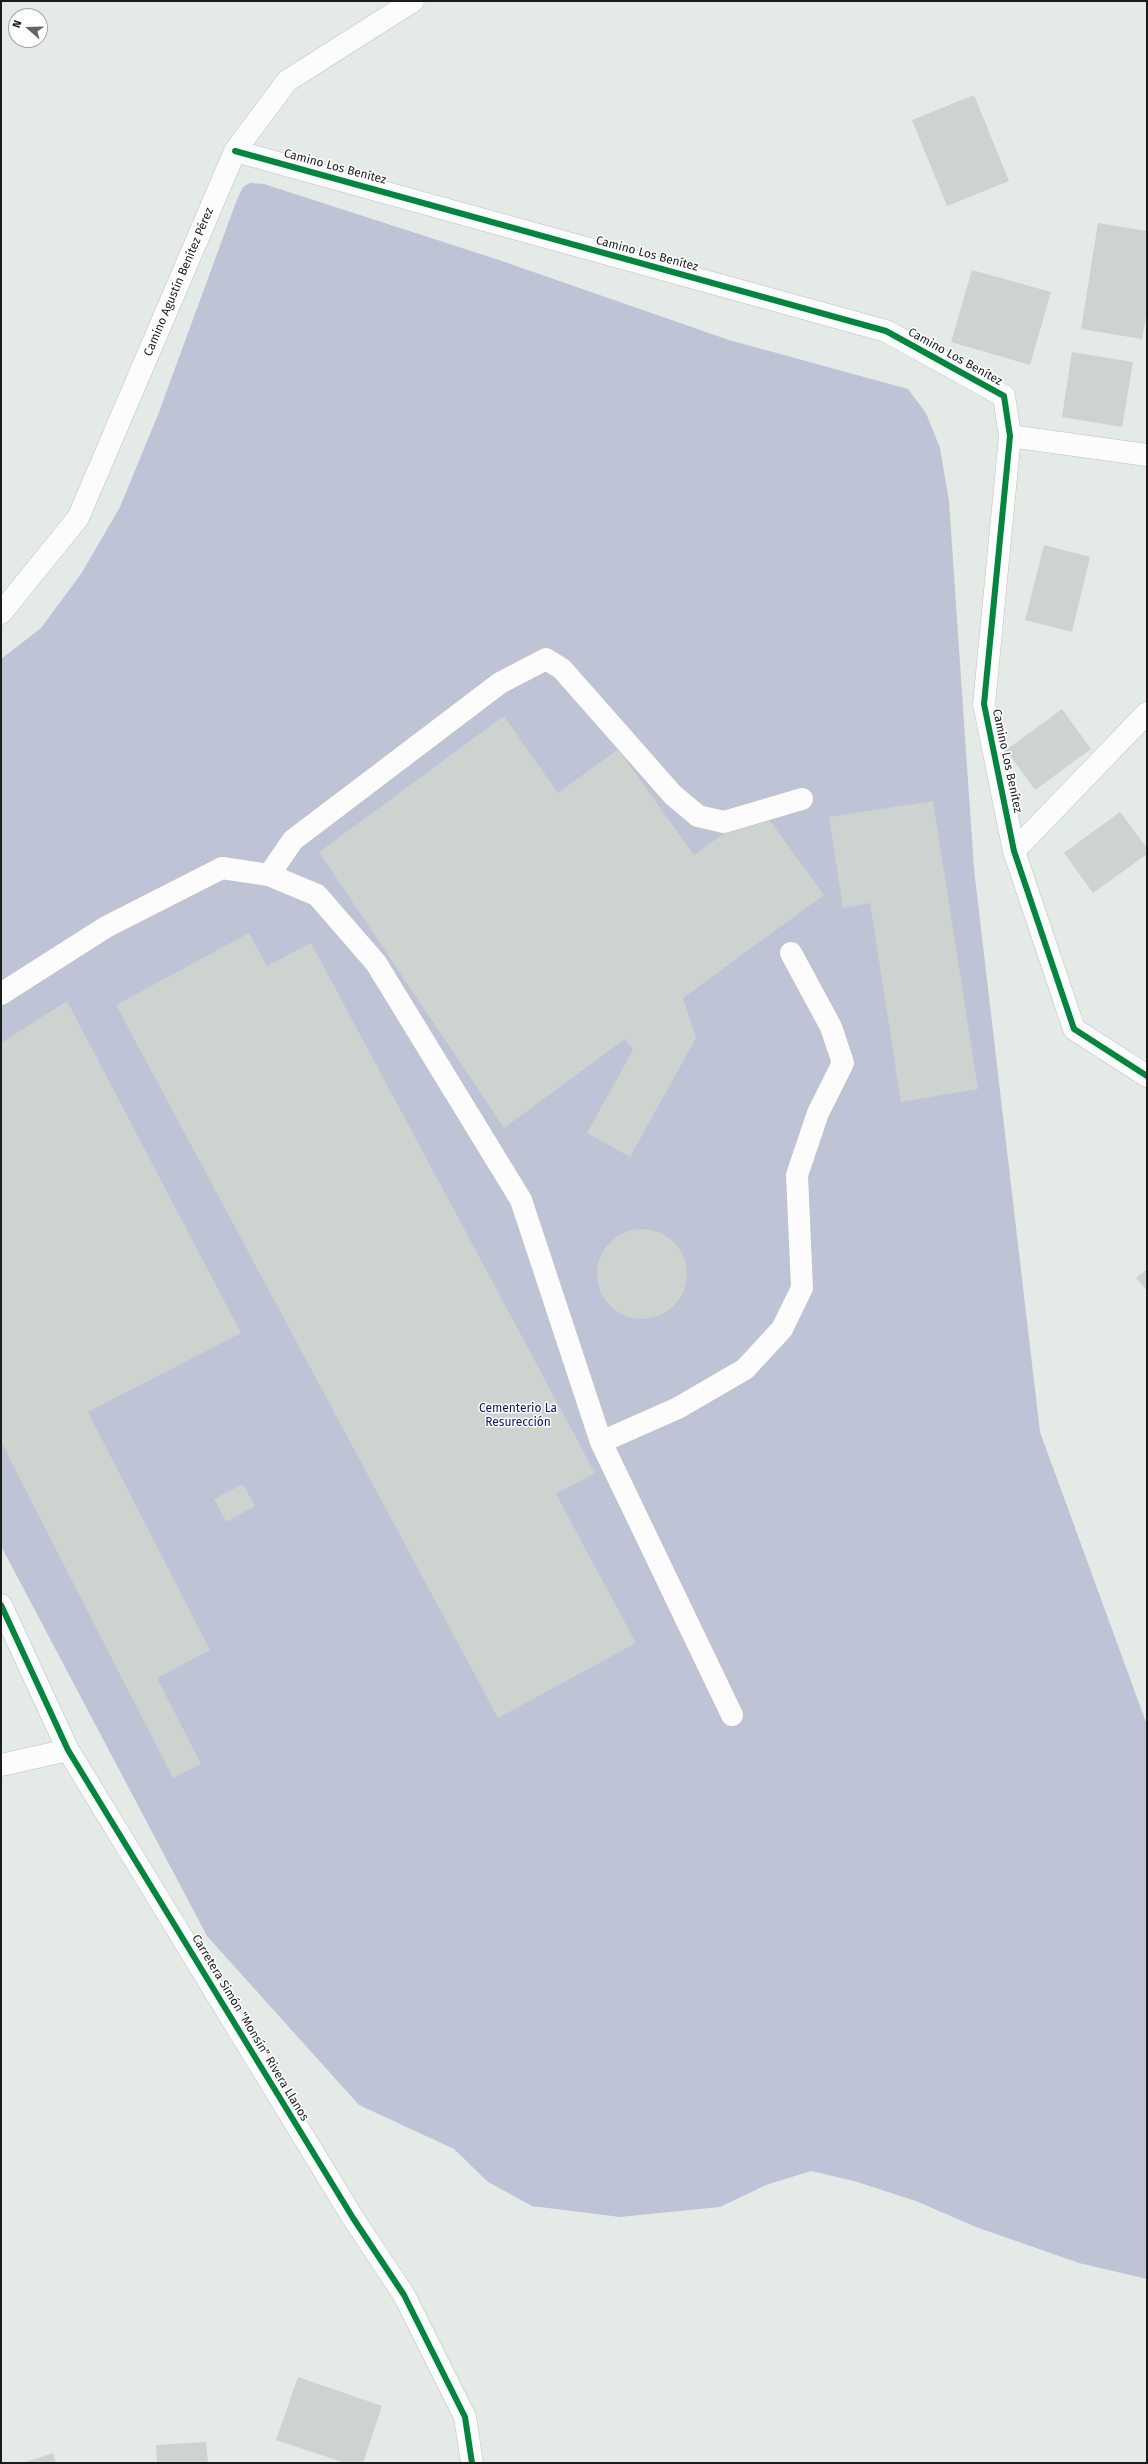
<!DOCTYPE html>
<meta charset="utf-8">
<style>
body{margin:0}
#map{position:relative;width:1148px;height:2464px;overflow:hidden;background:#e4ebe7;font-family:"Fira Sans",sans-serif}
canvas{display:block}
.frame{position:absolute;inset:0;border:2px solid #1c1c1c;pointer-events:none}
.north{position:absolute;left:8px;top:8px;width:40px;height:40px;box-sizing:border-box;background:#fff;border:1px solid #a4a4a4;border-radius:50%;rotate:290deg;font-size:11px;font-weight:700;line-height:16px;text-align:center;color:#1c1c1c}
.north::after{content:'';display:block;margin:auto;width:14px;height:18px;background:#626463;clip-path:polygon(50% 0,100% 100%,50% 72%,0 100%)}
</style>
<div id="map">
<canvas width="1148" height="2464"></canvas>
<div class="frame"></div>
<div class="north">N</div>
</div>
<script>
const g = document.querySelector('canvas').getContext('2d');
g.lineJoin = 'round';
function paint(path, color) {
  g.fillStyle = color;
  g.fill(path, 'evenodd');
}
function shape(rows) {
  const path = new Path2D();
  for (const r of rows) {
    if (r.length === 3) {
      path.moveTo(r[0] + r[2], r[1]);
      path.arc(r[0], r[1], r[2], 0, 2 * Math.PI);
      continue;
    }
    path.moveTo(r[0], r[1]);
    for (let i = 2; i < r.length; i += 2) path.lineTo(r[i], r[i + 1]);
  }
  return path;
}
function strokePath(path, color, width, dash) {
  g.strokeStyle = color;
  g.lineWidth = width;
  g.lineCap = dash ? 'butt' : 'round';
  g.setLineDash(dash || []);
  g.stroke(path);
}
function write(font, color, halo, rows, align = 'center') {
  g.font = font + ' "Fira Sans",sans-serif';
  g.lineWidth = 3;
  g.setLineDash([]);
  g.textBaseline = 'middle';
  g.strokeStyle = halo;
  g.fillStyle = color;
  for (const [text, x, y, turn = 0] of rows) {
    g.save();
    g.translate(x, y);
    g.rotate((+turn || 0) * Math.PI / 180);
    g.textAlign = isNaN(turn) ? turn : align;
    if (halo) g.strokeText(text, 0, 0);
    g.fillText(text, 0, 0);
    g.restore();
  }
}
const cemetery = shape([
 [250,183,264,184,499,260,729,340,908,389,926,413,940,448,949,501,974,869,1040,1432,1147,1725,1147,2279,1079,2263,976,2227,916,2201,854,2181,811,2171,766,2185,720,2207,620,2217,532,2206,488,2182,454,2149,359,2105,207,1936,1,1546,1,659,41,628,81,574,120,507,159,412,236,202,243,187]
]);
const building = shape([
 [974,95,1009,181,947,206,912,120],
 [1098,223,1147,231,1147,312,1142,339,1081,329],
 [972,270,1051,292,1030,365,951,342],
 [1072,352,1133,362,1122,427,1062,417],
 [1044,545,1090,557,1072,632,1025,620],
 [1062,709,1091,749,1035,790,1006,750],
 [504,716,558,793,618,749,694,855,760,807,824,895,683,998,696,1038,630,1157,587,1133,633,1050,625,1039,504,1128,319,852],
 [933,801,978,1089,901,1102,870,903,843,908,829,817],
 [1120,812,1147,848,1147,854,1093,893,1064,853],
 [249,933,267,966,311,943,595,1473,556,1494,636,1643,498,1718,116,1005],
 [67,1001,241,1333,88,1412,210,1650,157,1678,201,1764,173,1778,1,1442,1,1043],
 [642,1274,45],
 [1147,1269,1147,1291,1136,1278],
 [243,1484,255,1506,226,1522,214,1499],
 [298,2377,382,2406,363,2463,345,2463,276,2440],
 [206,2442,208,2463,157,2463,156,2445],
 [53,2453,56,2463,23,2463]
]);
const minor = shape([
 [235,151,886,331,1004,396,1010,436,984,704,1014,851,1074,1029,1147,1076],
 [1010,436,1147,455],
 [1,613,78,518,235,151,287,81,413,1],
 [1014,851,1147,713],
 [269,875,293,840,500,683,546,659,562,669,673,795,698,816,724,822,802,799],
 [1,994,106,927,222,868,269,875,317,895,376,963,521,1200,601,1442,732,1715],
 [601,1442,678,1408,745,1369,782,1329,802,1288,797,1175,818,1113,843,1063,831,1027,791,953],
 [1,1605,68,1750,353,2218,404,2295,465,2417,472,2463],
 [1,1765,68,1750]
]);
const cycleway = shape([
 [235,151,886,331,1004,396,1010,436,984,704,1014,851,1074,1029,1147,1076],
 [1,1605,68,1750,353,2218,404,2295,465,2417,472,2463]
]);
const streetNames = [
 ["Camino Los Benítez",335,167,15],
 ["Camino Los Benítez",647,254,15],
 ["Camino Agustín Benítez Pérez",179,282,-67],
 ["Camino Los Benítez",955,357,29],
 ["Camino Los Benítez",1007,761,78],
 ["Carretera Simón \"Monsín\" Rivera Llanos",250,2028,59]
];
const parkNames = [
 ["Cementerio La",518,1409],
 ["Resurección",518,1423]
];
paint(cemetery, '#bfc3d6');
paint(building, '#cdd3cf');
strokePath(minor, '#bdc0be', 23);
strokePath(minor, '#fbfcfb', 22);
strokePath(cycleway, '#00873e', 6);
write('12px', '#1c1c1c', '#fff', streetNames);
write('12px', '#07127c', '#fff', parkNames);
</script>
